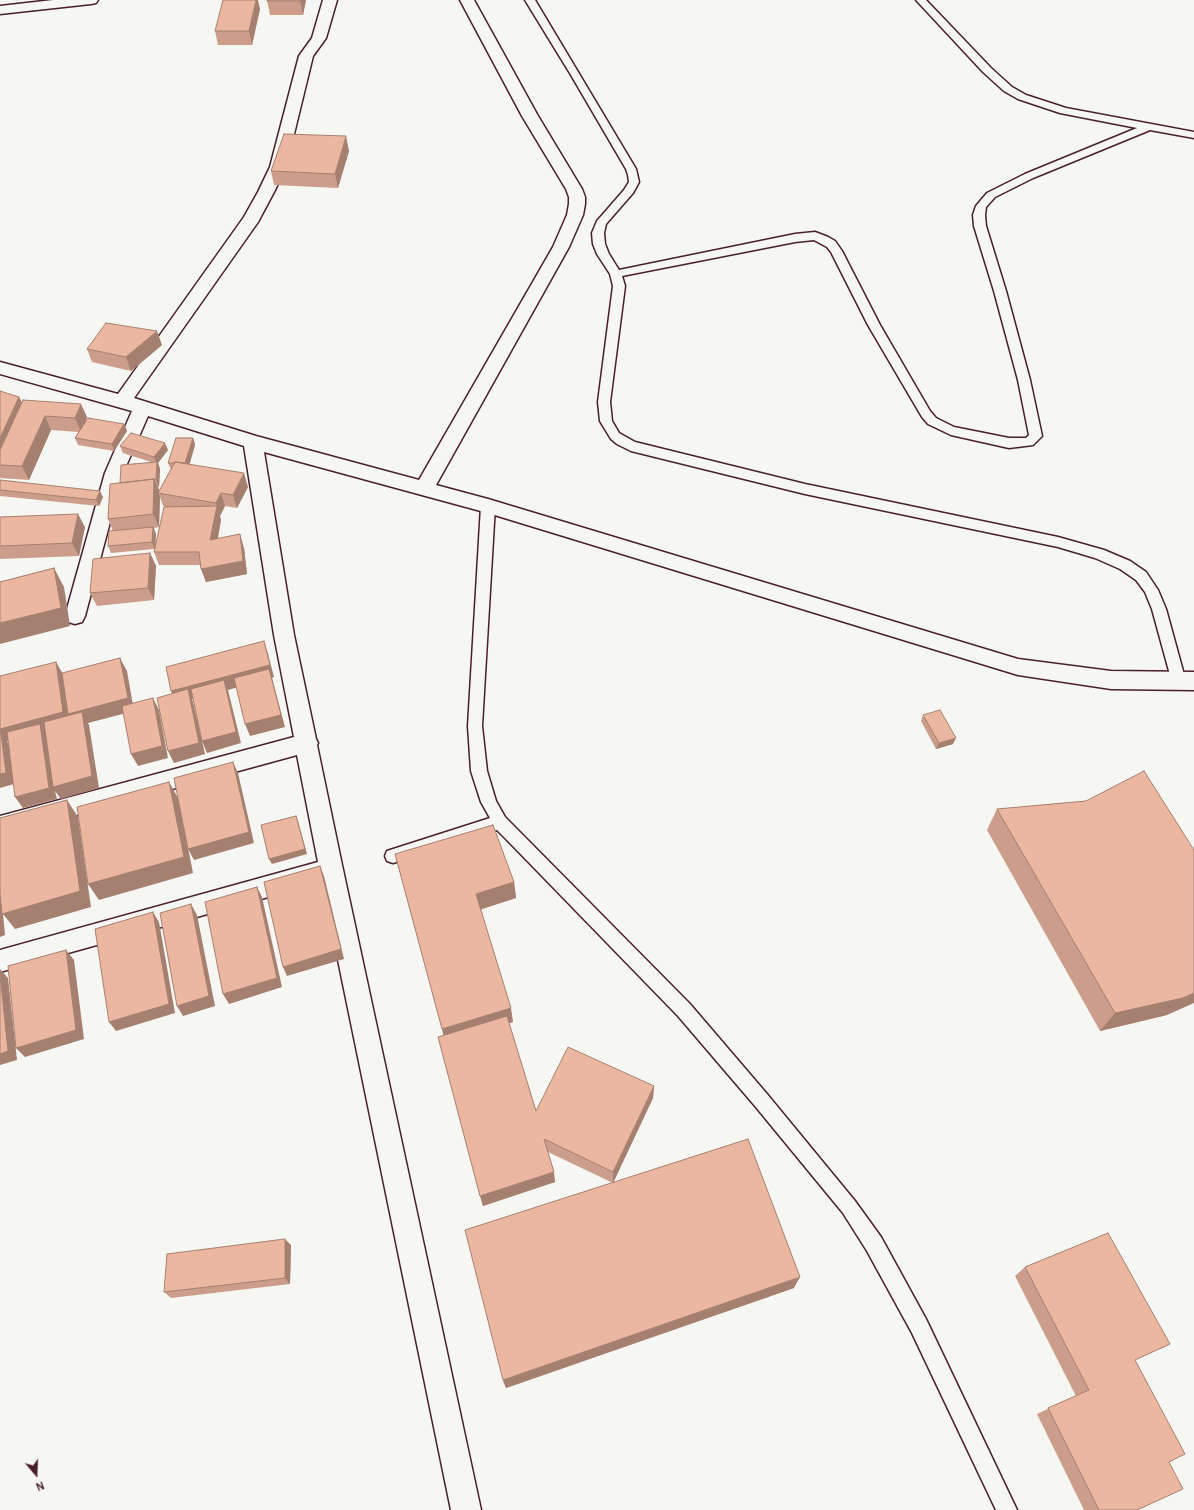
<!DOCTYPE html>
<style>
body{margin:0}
#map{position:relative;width:1194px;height:1510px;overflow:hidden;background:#f6f6f2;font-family:Pangolin,sans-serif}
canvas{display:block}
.north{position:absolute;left:16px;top:1454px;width:40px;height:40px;-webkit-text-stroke:3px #f6f6f2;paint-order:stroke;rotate:161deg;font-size:11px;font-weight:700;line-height:16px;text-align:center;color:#4a1f2b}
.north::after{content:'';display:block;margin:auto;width:14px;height:18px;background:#4a1f2b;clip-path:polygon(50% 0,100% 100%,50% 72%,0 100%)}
</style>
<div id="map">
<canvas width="1194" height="1510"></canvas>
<div class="north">N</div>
</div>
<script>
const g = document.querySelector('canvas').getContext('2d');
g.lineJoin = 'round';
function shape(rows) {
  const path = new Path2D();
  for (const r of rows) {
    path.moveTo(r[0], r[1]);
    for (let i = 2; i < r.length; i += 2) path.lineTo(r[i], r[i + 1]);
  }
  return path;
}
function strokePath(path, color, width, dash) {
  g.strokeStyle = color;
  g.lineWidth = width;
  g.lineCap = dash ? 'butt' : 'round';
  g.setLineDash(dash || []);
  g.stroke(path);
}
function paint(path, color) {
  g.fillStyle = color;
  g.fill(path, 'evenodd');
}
const lane = shape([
 [525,0,535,0,636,169,639,182,633,193,606,224,604,233,605,244,609,254,619,270,795,234,815,232,828,237,835,241,842,251,880,325,930,411,936,418,954,427,1009,438,1026,438,1029,435,1018,380,994,291,974,226,973,215,976,206,987,193,1025,174,1137,128,1060,113,1018,99,1004,91,983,72,916,0,926,0,991,68,1012,87,1026,95,1066,108,1194,132,1194,138,1150,130,1033,178,995,197,986,207,985,215,986,226,1006,291,1030,380,1042,436,1033,445,1009,448,951,435,928,424,922,417,868,325,831,252,827,247,814,240,795,242,622,276,625,286,610,402,612,421,619,433,635,442,805,484,1058,537,1104,550,1130,561,1146,572,1158,590,1166,609,1186,682,1184,686,1179,688,1174,686,1172,682,1152,609,1145,592,1136,580,1120,569,1095,558,1058,547,805,494,631,451,617,444,611,439,600,421,598,402,613,286,610,274,597,254,593,244,592,233,597,221,624,190,629,182,628,175,626,169,571,75,525,0],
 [488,501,493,503,495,506,482,726,487,771,496,801,505,817,690,1004,767,1094,855,1201,881,1237,926,1319,1017,1510,996,1510,912,1333,867,1251,843,1213,755,1106,678,1016,507,840,497,830,393,863,387,861,385,856,387,851,490,818,481,802,471,771,468,726,481,506,483,503,488,501]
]);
const street = shape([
 [53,0,98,0,96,3,91,4,0,14,0,6,53,0],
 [323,0,337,0,326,38,313,56,286,167,274,192,258,222,134,398,256,436,419,480,553,247,567,215,569,204,569,197,566,189,522,116,460,0,474,0,538,116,582,189,585,197,585,204,583,215,569,247,436,485,488,499,1018,659,1111,671,1194,672,1194,690,1111,689,1018,675,488,513,264,452,294,635,316,739,318,743,317,745,342,865,481,1510,451,1510,322,882,0,972,0,950,318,862,297,755,0,836,0,816,294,737,274,635,244,446,148,416,123,473,85,616,82,622,75,624,68,622,65,616,105,473,132,411,0,374,0,362,118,394,244,217,258,192,270,167,299,56,312,38,323,0]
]);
const wall = shape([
 [267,0,306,0,303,15,270,15],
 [260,9,252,45,218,45,215,31],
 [349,151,338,188,274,185,271,171],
 [162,345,131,371,92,362,87,349],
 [0,391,19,397,22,403,87,417,84,425,124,424,127,431,114,451,78,445,75,438,79,432,51,430,29,480,0,478],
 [193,438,195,445,189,464,248,487,237,508,225,506,220,516,221,520,218,538,244,548,247,574,206,582,200,565,159,565,154,552,154,549,111,553,108,546,113,531,108,519,120,483,151,462,123,453,120,446,168,450,158,463,160,469,159,487,158,487,159,491,171,470,168,463],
 [160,497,163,506,166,507,155,547,156,534,154,528,159,527],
 [0,480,103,497,99,506,0,496],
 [0,517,85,527,79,556,0,559],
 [150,553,156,566,154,600,97,606,90,593],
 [923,715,953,744,936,749,921,721],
 [1086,801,1167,1015,1100,1031,987,830,997,809],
 [395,854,514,882,516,898,481,909,513,1022,509,1023,536,1111,654,1086,653,1098,613,1183,794,1288,506,1388,503,1380,613,1183,548,1152,555,1182,483,1206,444,1035],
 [291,1245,290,1284,171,1298,164,1292],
 [1025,1267,1170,1344,1135,1360,1169,1462,1137,1510,1084,1510,1037,1414,1076,1396,1015,1276]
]);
const shadedWall = shape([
 [256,0,258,0,260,9,252,45,249,31],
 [300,0,306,0,303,15,300,1],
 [346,136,349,151,338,188,335,174],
 [157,331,162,345,131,371,126,357],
 [19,397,26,411,0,465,0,438],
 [81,404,87,417,81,432,75,418],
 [45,416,51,430,29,480,22,466],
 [124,424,127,431,114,451,112,444],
 [193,438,195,445,188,470,185,463],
 [165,443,168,450,158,463,160,469,159,487,156,480,157,464,154,457],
 [244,473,248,487,237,508,233,495],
 [154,479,160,492,158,493,160,497,159,527,153,514],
 [100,491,103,497,99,506,96,500],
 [221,493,225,506,220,516,216,503],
 [217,506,221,520,215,553,210,540],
 [78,514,85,527,79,556,72,543],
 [153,527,156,534,155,549,152,542],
 [240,534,244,548,247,574,206,582,201,569],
 [150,553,156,566,154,600,148,588],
 [54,568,64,587,70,626,0,644,0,623],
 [264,641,268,654,274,677,272,678,285,727,250,736,245,724,271,678,228,690,241,743,207,753,202,741,226,690,192,699,193,702,205,754,174,763,168,751,176,703,171,691],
 [120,658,127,671,134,711,88,723,89,725,99,788,61,799,55,791,57,799,23,808,15,797,41,732,7,741,9,745,14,784,0,788,0,729,56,662,63,674],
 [71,724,48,736,45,731],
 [153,698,159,710,168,758,138,766,131,754],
 [956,738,953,744,936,749,939,743],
 [233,762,238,773,254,843,194,860,188,849],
 [169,782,178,798,193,873,99,900,88,884],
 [67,800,78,817,91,907,15,929,3,914,5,935,0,937,0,892],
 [296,816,298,821,307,854,272,864,269,859],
 [320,866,324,876,344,959,287,976,283,967],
 [514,882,516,898,479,910,476,894],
 [257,887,262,897,282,987,229,1004,223,994],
 [191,904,197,915,215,1006,183,1016,177,1006],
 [153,912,159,922,175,1013,116,1031,109,1022],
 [66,950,74,960,84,1039,25,1057,16,1048],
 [0,969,8,978,17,1060,0,1065],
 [1194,993,1194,1003,1167,1015,1100,1031,1115,1013],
 [511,1008,513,1022,445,1042,442,1029],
 [654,1086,653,1098,613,1183,613,1172],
 [554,1172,555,1182,483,1206,480,1196],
 [285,1239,291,1245,290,1284,285,1278],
 [800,1277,794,1288,506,1388,503,1380]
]);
const building = shape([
 [223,0,256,0,249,31,215,31,223,0],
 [267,0,300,0,300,1,267,1,267,0],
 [284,134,346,136,335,174,271,171,284,134],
 [106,323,157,331,126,357,87,349,106,323],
 [0,391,19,397,0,438,0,391],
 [23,400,81,404,75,418,45,416,22,466,0,465,0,450,23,400],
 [88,418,124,424,112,444,75,438,88,418],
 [131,433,165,443,154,457,120,446,131,433],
 [176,438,193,438,185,463,175,462,175,463,168,463,176,438],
 [157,462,156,480,155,480,154,479,120,483,121,465,157,462],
 [175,462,244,473,233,495,221,493,216,503,158,493,175,462],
 [154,479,153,514,108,519,110,484,154,479],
 [0,480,100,491,96,500,0,490,0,480],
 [217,506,210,540,240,534,243,561,201,569,199,552,154,552,164,507,217,506],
 [78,514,72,543,0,546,0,517,78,514],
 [153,527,152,542,108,546,109,531,153,527],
 [150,553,148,588,90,593,93,559,150,553],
 [54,568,61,608,0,623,0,582,54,568],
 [264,641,270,665,171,691,166,667,264,641],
 [120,658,128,698,68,714,62,673,120,658],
 [56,662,63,712,0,729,0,676,56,662],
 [269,669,281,715,245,724,234,678,269,669],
 [224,680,236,732,202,741,191,689,224,680],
 [188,689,199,743,168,751,157,698,188,689],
 [153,698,162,746,131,754,122,706,153,698],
 [940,710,956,738,939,743,923,715,940,710],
 [82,712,92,776,53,787,44,722,82,712],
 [40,724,49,788,15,797,7,732,40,724],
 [0,733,1,733,6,773,0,774,0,733],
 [233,762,249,832,188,849,174,778,233,762],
 [1144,771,1194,850,1194,993,1183,998,1115,1013,997,809,1086,801,1144,771],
 [169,782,184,857,88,884,77,807,169,782],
 [67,800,80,891,2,914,0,894,0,818,67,800],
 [296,816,305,849,269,859,261,825,296,816],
 [493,825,514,882,476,894,511,1008,442,1029,395,854,493,825],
 [320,866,341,949,283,967,264,882,320,866],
 [257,887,277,978,223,994,205,902,257,887],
 [191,904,209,996,177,1006,160,913,191,904],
 [153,912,169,1004,109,1022,95,929,153,912],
 [66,950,76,1030,16,1048,8,966,66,950],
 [0,974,8,1051,0,1054,0,974],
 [507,1016,536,1111,568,1047,654,1086,613,1172,544,1139,554,1172,480,1196,438,1037,507,1016],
 [748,1139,800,1277,503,1380,465,1230,748,1139],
 [1108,1233,1170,1344,1135,1360,1185,1454,1169,1462,1183,1489,1137,1510,1099,1510,1048,1408,1089,1390,1025,1267,1108,1233],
 [285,1239,285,1278,164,1292,167,1254,285,1239]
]);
strokePath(lane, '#4a1f2b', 3);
strokePath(street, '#4a1f2b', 3);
paint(lane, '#f6f6f2');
paint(street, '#f6f6f2');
paint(wall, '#cb9d8a');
paint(shadedWall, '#a58070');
paint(building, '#ecb7a0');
strokePath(building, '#a58070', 1);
</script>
